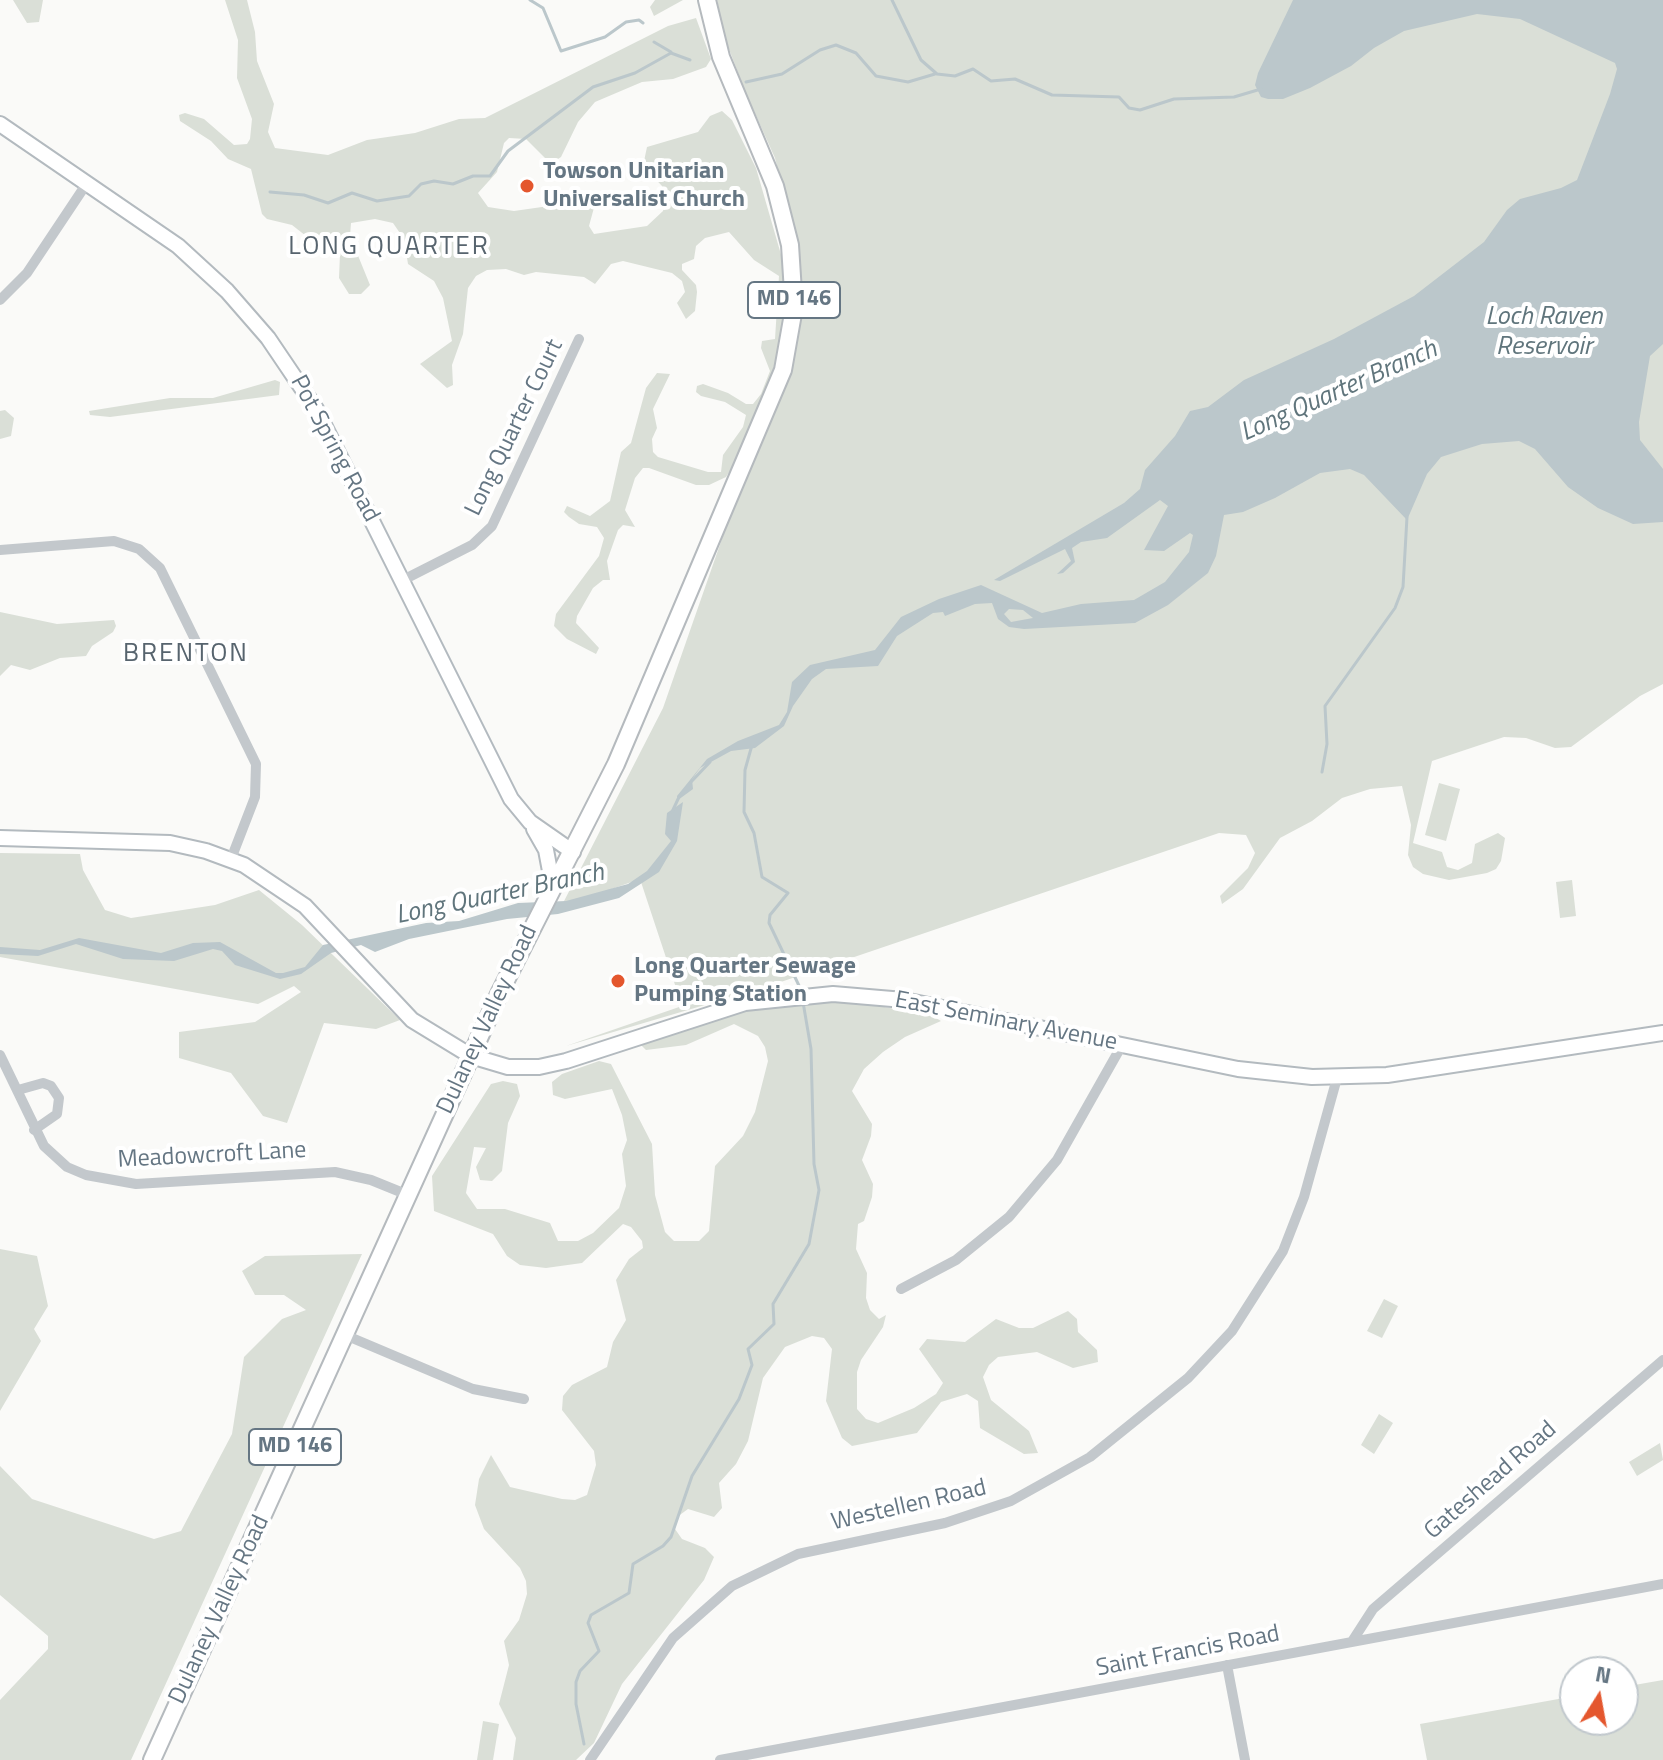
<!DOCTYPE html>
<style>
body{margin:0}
#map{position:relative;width:1663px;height:1760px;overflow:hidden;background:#fafaf8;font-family:"Titillium Web",sans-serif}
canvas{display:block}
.north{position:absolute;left:1559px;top:1656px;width:80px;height:80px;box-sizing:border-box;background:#fff;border:2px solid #c1c8cd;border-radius:50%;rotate:11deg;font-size:22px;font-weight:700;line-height:32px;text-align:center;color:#657683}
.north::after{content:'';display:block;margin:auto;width:28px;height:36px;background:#e4572e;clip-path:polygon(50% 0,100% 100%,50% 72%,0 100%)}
</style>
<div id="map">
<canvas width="1663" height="1760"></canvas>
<div class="north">N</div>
</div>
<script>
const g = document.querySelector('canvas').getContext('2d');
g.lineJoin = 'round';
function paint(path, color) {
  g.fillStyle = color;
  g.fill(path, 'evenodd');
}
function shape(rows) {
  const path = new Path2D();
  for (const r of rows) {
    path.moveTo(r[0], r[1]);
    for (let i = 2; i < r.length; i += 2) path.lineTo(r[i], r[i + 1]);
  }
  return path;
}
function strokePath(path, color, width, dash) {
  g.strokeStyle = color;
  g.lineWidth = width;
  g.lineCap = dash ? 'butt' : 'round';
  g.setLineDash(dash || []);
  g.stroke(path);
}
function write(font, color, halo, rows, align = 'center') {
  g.font = font + ' "Titillium Web",sans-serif';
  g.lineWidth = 8;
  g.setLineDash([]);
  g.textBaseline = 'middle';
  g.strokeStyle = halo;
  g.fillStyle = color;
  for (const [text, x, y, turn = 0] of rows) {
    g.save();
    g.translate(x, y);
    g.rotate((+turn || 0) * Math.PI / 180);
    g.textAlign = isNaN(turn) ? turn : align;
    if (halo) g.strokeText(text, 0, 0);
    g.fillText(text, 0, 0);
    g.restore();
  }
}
const green = shape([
 [13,0,43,0,39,22,27,23],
 [225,0,247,0,255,32,257,61,274,104,268,132,275,148,328,155,367,140,415,133,459,119,485,118,668,26,696,18,711,59,706,67,673,79,642,82,595,102,578,122,561,157,555,161,546,159,526,139,509,138,504,143,497,172,478,193,488,207,514,211,570,203,589,196,595,204,589,226,594,234,647,226,663,211,665,201,662,186,643,166,647,147,698,132,710,116,722,111,732,120,756,168,782,258,785,309,781,343,764,400,740,455,726,477,709,485,696,485,649,468,643,468,635,478,625,510,635,527,623,525,618,530,607,561,610,580,603,580,593,588,577,616,576,623,599,648,596,654,567,639,554,626,556,614,599,556,604,538,597,527,579,524,569,517,564,512,567,506,590,516,610,501,621,452,631,443,646,388,657,373,670,374,653,409,657,428,652,439,653,452,658,457,708,472,721,472,723,455,743,427,746,415,725,402,701,396,696,392,697,386,703,384,728,393,746,404,753,404,761,394,770,371,761,348,762,341,775,339,779,276,754,260,729,232,705,238,696,246,694,259,682,264,682,270,696,285,697,292,695,311,686,319,677,303,685,292,682,281,672,273,623,261,611,264,595,284,584,277,536,272,524,275,506,269,487,270,476,276,468,288,463,334,452,365,453,385,447,388,420,364,452,341,443,298,434,281,408,264,404,239,393,223,375,219,351,223,350,236,370,285,361,294,349,294,339,278,340,254,325,235,306,236,292,225,267,219,262,214,251,169,228,159,211,141,180,121,179,115,185,113,204,119,234,145,247,144,250,139,252,119,237,78,238,40],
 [655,0,683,0,654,16,650,7],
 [717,0,1663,0,1663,684,1640,696,1571,747,1555,748,1526,738,1504,737,1432,761,1413,843,1442,852,1447,867,1458,870,1472,863,1475,844,1498,833,1505,838,1501,861,1496,869,1487,873,1449,880,1423,874,1413,867,1408,855,1411,825,1402,786,1370,789,1342,798,1312,821,1280,838,1243,889,1222,904,1220,896,1248,868,1255,853,1246,835,1219,833,769,986,566,1046,682,1006,640,879,561,907,663,708,800,315,796,244,775,158,744,89,726,41],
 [275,380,280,382,279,395,110,417,90,415,89,411,170,398,213,398],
 [5,410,14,418,11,436,0,439,0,411],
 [0,612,57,624,114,620,116,626,113,632,92,646,86,656,60,658,30,670,11,665,0,676],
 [1439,783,1460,789,1446,841,1425,835],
 [0,853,80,854,83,870,105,910,131,918,215,905,259,890,302,925,400,1020,376,1029,324,1023,287,1123,263,1116,231,1073,179,1058,179,1032,255,1022,301,992,294,986,258,1004,0,957],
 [1572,880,1576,916,1560,918,1556,882],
 [804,1000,855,1002,931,1015,941,1021,905,1037,883,1052,864,1069,852,1091,872,1124,871,1136,862,1160,873,1184,872,1197,864,1221,858,1224,856,1249,867,1273,866,1298,870,1310,879,1319,886,1315,883,1327,861,1360,857,1372,857,1409,866,1419,878,1423,914,1408,936,1394,943,1383,919,1349,927,1339,965,1342,996,1319,1019,1328,1033,1328,1068,1311,1077,1319,1078,1332,1097,1350,1098,1362,1073,1368,1037,1352,998,1357,989,1365,983,1377,991,1400,1029,1431,1038,1453,1024,1454,980,1428,978,1401,967,1394,941,1402,917,1433,852,1446,842,1438,826,1401,832,1349,824,1338,812,1336,785,1347,763,1378,748,1441,736,1464,719,1483,722,1508,714,1517,688,1509,677,1517,675,1529,682,1539,705,1548,714,1557,704,1580,622,1684,594,1743,576,1760,513,1760,516,1738,499,1704,509,1665,504,1641,519,1620,527,1594,526,1581,520,1568,484,1529,475,1505,479,1479,491,1455,510,1487,562,1499,575,1500,587,1495,596,1465,594,1451,562,1410,563,1396,572,1385,607,1367,613,1342,626,1320,616,1280,629,1259,643,1248,642,1241,631,1227,623,1224,582,1263,546,1268,520,1265,507,1256,493,1234,434,1211,432,1176,491,1084,503,1081,517,1084,520,1096,508,1123,502,1171,492,1181,480,1180,476,1167,486,1148,474,1147,466,1193,477,1209,505,1209,550,1223,558,1241,578,1241,593,1233,619,1208,626,1186,622,1154,627,1140,622,1115,612,1089,565,1099,553,1095,552,1082,562,1074,599,1061,611,1064,652,1144,655,1195,665,1232,674,1241,699,1241,709,1231,715,1166,743,1136,755,1112,768,1061,765,1047,758,1036,734,1024,686,1045,646,1050,637,1041,740,1010],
 [0,1249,37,1256,48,1306,34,1329,41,1341,0,1411],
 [362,1254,131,1760,0,1760,0,1700,48,1649,48,1636,0,1595,0,1466,32,1499,154,1539,181,1531,232,1434,244,1357,282,1319,306,1310,284,1295,255,1295,242,1271,265,1256],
 [1384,1299,1398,1306,1382,1338,1367,1331],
 [1379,1414,1393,1423,1374,1454,1361,1445],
 [1660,1443,1663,1460,1637,1476,1629,1462],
 [1663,1680,1663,1760,1427,1760,1420,1724,1575,1696,1575,1720,1623,1720,1623,1687],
 [483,1721,499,1724,493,1760,477,1760]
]);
const water = shape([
 [1293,0,1663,0,1663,344,1650,356,1639,422,1640,440,1663,469,1663,522,1633,524,1598,508,1568,487,1535,449,1519,441,1482,444,1441,457,1427,474,1407,520,1364,475,1350,469,1320,473,1275,498,1243,512,1224,515,1216,556,1208,573,1168,605,1135,623,1024,629,1009,627,998,619,992,603,975,604,945,616,943,612,933,613,897,636,878,666,826,669,812,679,793,706,784,726,755,748,731,751,700,768,692,779,693,789,678,800,677,796,707,759,738,741,779,725,787,712,792,682,810,665,875,650,901,617,939,599,981,585,1042,613,1081,604,1134,600,1165,582,1189,552,1193,535,1190,533,1164,551,1144,550,1168,506,1160,500,1107,538,1081,542,1072,548,1075,562,1063,573,1057,574,1071,561,1065,549,1000,581,994,580,1124,503,1140,489,1145,470,1175,436,1190,411,1208,407,1244,380,1334,339,1414,296,1484,242,1507,210,1520,199,1561,188,1577,180,1610,94,1617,69,1615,63,1520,19,1477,14,1404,31,1374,48,1351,66,1310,88,1283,99,1268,99,1261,97,1255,85,1258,73],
 [1009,609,1023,610,1033,618,1011,622,1004,614],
 [683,802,677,841,659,872,619,898,558,914,507,919,409,939,375,952,361,945,331,953,301,974,280,979,235,965,222,951,213,949,174,961,123,959,76,944,38,956,0,954,0,947,40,950,79,938,161,953,193,943,220,942,276,973,283,973,305,967,323,945,426,923,459,921,518,903,566,901,628,884,647,871,671,841,665,834,667,813]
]);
const stream = shape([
 [530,0,543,8,561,51,605,37,626,22,639,20,643,23],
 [892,0,921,60,937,74,955,76,973,69,991,81,1015,79,1052,95,1119,97,1129,108,1140,110,1174,99,1234,97,1261,89],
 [654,42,671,52],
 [746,82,782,74,820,50,836,45,856,53,876,76,908,82,935,74],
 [270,192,304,195,328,203,352,193,377,201,409,196,421,184,434,181,453,184,473,176,490,176,508,151,593,87,635,73,671,53,690,60],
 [752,745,745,770,744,812,754,833,762,877,788,893,770,915,769,923,803,994],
 [1322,772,1327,744,1325,706,1395,608,1403,587,1407,517],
 [691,782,710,762],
 [672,812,679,797],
 [584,1744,576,1704,576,1682,580,1671,599,1651,588,1623,591,1615,629,1593,633,1564,663,1546,671,1537,692,1476,739,1399,752,1365,748,1349,774,1324,773,1304,809,1244,819,1190,814,1164,811,1049,803,1002]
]);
const street = shape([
 [0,300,27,273,87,183],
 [0,550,114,541,139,549,160,568,256,764,255,797,231,859],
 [403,580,472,545,492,526,579,339],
 [0,1055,44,1146,67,1167,86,1175,136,1184,335,1172,371,1180,408,1195],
 [18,1090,43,1083,51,1086,59,1098,57,1114,34,1130],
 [901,1289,956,1260,1009,1217,1057,1160,1122,1045],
 [345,1335,473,1389,524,1399],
 [1353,1640,1373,1609,1663,1360],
 [1227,1665,1245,1760],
 [590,1760,673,1638,732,1586,798,1554,945,1523,1011,1501,1090,1457,1188,1378,1232,1331,1283,1251,1304,1197,1337,1078],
 [720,1760,1663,1584]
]);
const secondary = shape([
 [0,124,178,246,227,291,268,338,316,409,511,799,530,822,573,852],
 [534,829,546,850,553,887],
 [0,838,170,843,206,851,244,865,305,906,412,1020,471,1056,508,1067,539,1067,566,1061,745,1003,833,994,904,1000,1238,1069,1312,1077,1387,1075,1663,1033]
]);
const primary = shape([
 [152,1760,500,992,616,764,783,370,794,308,790,245,775,186,721,57,707,0]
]);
const markers = [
 [527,186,8,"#e4572e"],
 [618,981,8,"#e4572e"]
];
const shields = [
 [794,300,92],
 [295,1447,92]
];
const shieldNames = [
 ["MD 146",794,300],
 ["MD 146",295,1447]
];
const poiNames = [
 ["Towson Unitarian",543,172],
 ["Universalist Church",543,200],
 ["Long Quarter Sewage",634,967],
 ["Pumping Station",634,995]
];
const streetNames = [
 ["Long Quarter Court",515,428,-64],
 ["Pot Spring Road",334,449,62],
 ["Dulaney Valley Road",488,1020,-65],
 ["East Seminary Avenue",1006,1022,11],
 ["Meadowcroft Lane",212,1156,-3],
 ["Gateshead Road",1491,1481,-41],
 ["Westellen Road",909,1506,-13],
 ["Dulaney Valley Road",220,1610,-65],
 ["Saint Francis Road",1188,1652,-11]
];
const neighbourhoodNames = [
 ["LONG QUARTER",389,248],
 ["BRENTON",186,655]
];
const waterNames = [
 ["Loch Raven",1544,318],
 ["Reservoir",1544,348],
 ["Long Quarter Branch",1339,392,-24],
 ["Long Quarter Branch",500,895,-12]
];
paint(green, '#dadfd7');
paint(water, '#bbc7cb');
strokePath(stream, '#bbc7cb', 3);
strokePath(secondary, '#b3babf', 18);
strokePath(primary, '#b5babe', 20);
strokePath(street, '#c3c8cc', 10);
strokePath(secondary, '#fff', 14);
strokePath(primary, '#fff', 16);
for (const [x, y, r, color] of markers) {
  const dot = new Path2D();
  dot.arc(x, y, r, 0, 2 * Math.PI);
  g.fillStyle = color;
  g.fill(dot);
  strokePath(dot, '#fff', 3);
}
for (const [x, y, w] of shields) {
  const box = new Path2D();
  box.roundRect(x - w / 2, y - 18, w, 36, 6);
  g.fillStyle = '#fff';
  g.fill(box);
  strokePath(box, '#657683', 2);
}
write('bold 22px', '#657683', null, shieldNames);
write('bold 24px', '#657683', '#fff', poiNames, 'left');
write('24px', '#657683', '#fff', streetNames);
g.letterSpacing = '2px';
write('26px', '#57646e', '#fff', neighbourhoodNames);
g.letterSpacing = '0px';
write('italic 26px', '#60757c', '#fff', waterNames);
</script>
